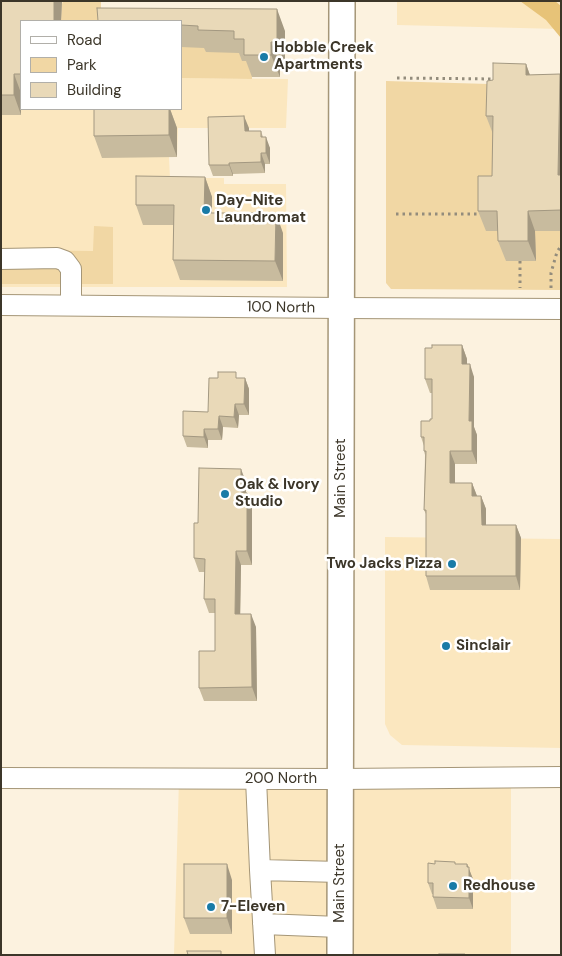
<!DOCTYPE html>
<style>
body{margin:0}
#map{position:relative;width:562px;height:956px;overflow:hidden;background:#fcf2df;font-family:"DM Sans",sans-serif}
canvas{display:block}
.frame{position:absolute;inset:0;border:2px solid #3c3629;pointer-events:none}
.legend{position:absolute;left:20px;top:20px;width:162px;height:90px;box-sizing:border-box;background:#fff;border:1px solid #b1afa9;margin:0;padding:6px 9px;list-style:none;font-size:15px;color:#3c3629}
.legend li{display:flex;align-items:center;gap:10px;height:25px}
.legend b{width:25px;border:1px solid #b1afa9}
</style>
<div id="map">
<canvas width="562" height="956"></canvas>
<div class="frame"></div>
<ul class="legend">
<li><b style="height:6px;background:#fff"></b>Road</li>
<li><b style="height:14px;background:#f1d7a4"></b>Park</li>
<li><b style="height:14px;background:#e9d9b8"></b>Building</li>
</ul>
</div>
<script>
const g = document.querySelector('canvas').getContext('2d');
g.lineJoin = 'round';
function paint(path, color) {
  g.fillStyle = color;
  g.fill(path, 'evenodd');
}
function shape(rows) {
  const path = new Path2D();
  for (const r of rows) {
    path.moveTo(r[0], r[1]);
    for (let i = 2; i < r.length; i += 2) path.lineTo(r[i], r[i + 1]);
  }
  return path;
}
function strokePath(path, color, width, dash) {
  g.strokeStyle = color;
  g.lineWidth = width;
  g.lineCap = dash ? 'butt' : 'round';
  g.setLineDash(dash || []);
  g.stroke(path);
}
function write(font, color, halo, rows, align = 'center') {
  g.font = font + ' "DM Sans",sans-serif';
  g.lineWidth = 5;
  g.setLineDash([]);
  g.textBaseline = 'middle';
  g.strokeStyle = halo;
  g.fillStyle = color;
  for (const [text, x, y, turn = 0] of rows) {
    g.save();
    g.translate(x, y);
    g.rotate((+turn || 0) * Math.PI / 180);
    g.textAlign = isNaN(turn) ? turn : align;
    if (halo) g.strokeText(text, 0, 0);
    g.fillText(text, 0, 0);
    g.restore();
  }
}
const built = shape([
 [1,1,95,1,94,21,21,21,21,109,181,109,181,78,288,79,286,128,178,128,177,157,169,157,170,178,224,178,224,184,286,184,287,287,1,287],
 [397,1,561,1,561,29,397,25],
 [385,537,561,539,561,748,402,745,390,735,385,724],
 [511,778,511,955,174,955,179,779]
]);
const green = shape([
 [64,1,101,1,101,21,61,21,62,4],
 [237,43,252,61,252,79,181,78,181,47],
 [386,81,489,84,501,136,486,231,505,231,506,261,535,261,535,231,561,231,561,290,391,289,386,283],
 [94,226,113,227,113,284,1,284,1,250,93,251]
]);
const water = shape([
 [520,1,555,1,561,6,561,38,546,20]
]);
const path = shape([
 [397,78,496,79],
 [396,214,483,214],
 [520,261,520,288],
 [551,288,551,273,557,252,561,246]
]);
const minor = shape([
 [1,259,57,258,65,261,71,269,71,305],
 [1,305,341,308,561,309],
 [1,778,340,779,561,777],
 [256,779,260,870,265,955],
 [260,870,340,872],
 [263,924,339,927]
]);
const major = shape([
 [340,955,342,1]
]);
const wall = shape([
 [1,1,62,1,61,21,21,21,21,115,1,115],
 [97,8,285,31,285,64,280,64,280,77,252,77,246,61,242,61,239,53,206,52,204,48,181,47,181,21],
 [526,64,530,75,560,74,561,76,561,231,535,231,536,261,506,261,498,241,498,231,486,231,478,211,492,176,493,134,486,116,493,80],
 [94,109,170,109,177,128,177,157,102,158,94,136],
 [249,128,249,131,261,131,263,137,270,148,270,164,265,164,265,173,233,174,233,176,213,176,209,165],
 [205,177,212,197,212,213,283,233,283,281,180,280,173,260,174,225,143,225,136,205],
 [462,345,467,359,467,364,474,377,474,427,477,435,477,464,455,464,455,483,472,483,477,496,481,496,486,509,486,525,516,525,521,538,520,590,430,590,426,576,426,514,424,510,425,455,424,451,424,446,421,437,430,421,432,419,432,393,430,393,425,379],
 [238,378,245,378,249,389,249,415,239,415,238,428,223,427,222,440,208,440,208,448,187,447,183,436,208,412],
 [246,482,246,493,247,493,252,506,252,565,241,565,240,614,256,627,257,701,204,701,199,688,215,651,215,613,209,613,204,599,205,572,199,572,194,558,198,523],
 [455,864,467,864,473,879,473,909,437,909,433,897,433,894,432,894,428,883],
 [232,880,232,934,190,934,184,918]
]);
const shadedWall = shape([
 [54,1,62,1,61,21,54,21],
 [277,9,285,31,285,64,277,42],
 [271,42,280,64,280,77,271,55],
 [526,64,533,84,526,75],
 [14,74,21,93,21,115,14,95],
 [560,74,561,76,561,181,558,175],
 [169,109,170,109,177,128,177,157,169,135],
 [244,116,249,128,249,142,245,131],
 [266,137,270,148,270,164,266,153],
 [261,153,265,164,265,173,261,162],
 [229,163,233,174,233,176,229,165],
 [205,177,212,197,212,233,204,213],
 [528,211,535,231,536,261,528,241],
 [276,213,283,233,283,281,275,261],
 [462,345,467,359,467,377,462,364],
 [470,364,474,377,474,427,477,435,477,464,472,451,469,421],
 [245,378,249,389,249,415,244,404],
 [235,404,239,415,238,428,234,417],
 [219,416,223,427,222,440,218,429],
 [204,429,208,440,208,448,204,437],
 [450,451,455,464,455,496,450,483],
 [241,469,246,482,246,506,241,492],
 [472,483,477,496,472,496],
 [247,493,252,506,252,565,247,551],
 [481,496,486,509,486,538,482,525],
 [516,525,521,538,520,590,516,576],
 [236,551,241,565,240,627,235,614],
 [251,614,256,627,257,701,252,687],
 [227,864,232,880,232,934,227,918],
 [467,864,473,879,473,909,469,898]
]);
const building = shape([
 [1,1,54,1,54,21,21,21,21,74,14,74,14,95,1,95,1,1],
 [97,8,277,9,277,42,271,42,271,55,244,55,244,39,234,39,234,31,198,30,198,26,181,25,181,21,98,21,97,8],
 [493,63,526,64,526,75,560,74,558,175,561,175,561,210,528,211,528,241,498,241,497,211,478,211,478,176,492,176,493,116,486,116,487,81,493,80,493,63],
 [94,109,169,109,169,135,94,136,94,109],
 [244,116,245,131,261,131,261,137,266,137,266,153,261,153,261,162,229,163,229,165,209,165,208,117,244,116],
 [136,176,205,177,204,213,276,213,275,261,173,260,174,205,136,205,136,176],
 [432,345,462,345,462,364,470,364,469,421,472,421,472,451,450,451,450,483,472,483,472,496,481,496,482,525,516,525,516,576,426,576,426,510,424,510,426,451,424,451,424,437,421,437,421,421,430,421,430,419,432,419,432,379,425,379,425,348,432,348,432,345],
 [218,372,236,372,236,378,245,378,244,404,235,404,234,417,219,416,218,429,204,429,204,437,183,436,183,411,208,412,209,378,218,378,218,372],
 [199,468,241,469,241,492,247,493,247,551,236,551,235,614,251,614,252,687,199,688,199,651,215,651,215,599,204,599,205,559,194,558,194,523,198,523,199,468],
 [435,861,455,862,455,864,467,864,467,867,469,867,469,898,433,897,433,883,428,883,428,863,435,864,435,861],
 [184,864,227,864,227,918,184,918,184,864],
 [187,951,221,951,221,955,188,955,187,951],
 [439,954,465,954,465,955,439,955,439,954]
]);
const markers = [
 [264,57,5,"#197ba7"],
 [206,210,5,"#197ba7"],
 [225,494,5,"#197ba7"],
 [452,564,5,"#197ba7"],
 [446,646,5,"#197ba7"],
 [453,886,5,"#197ba7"],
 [211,907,5,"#197ba7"]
];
const poiNames = [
 ["Hobble Creek",274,48],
 ["Apartments",274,65],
 ["Day-Nite",216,201],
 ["Laundromat",216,218],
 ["Oak & Ivory",235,485],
 ["Studio",235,502],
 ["Two Jacks Pizza",442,564,"right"],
 ["Sinclair",456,646],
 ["Redhouse",463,886],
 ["7-Eleven",221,907]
];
const streetNames = [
 ["100 North",281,308,1],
 ["Main Street",341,478,-90],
 ["200 North",281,779],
 ["Main Street",340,883,-90]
];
paint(built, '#fbe7bf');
paint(green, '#f1d7a4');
paint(water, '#e7c378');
strokePath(minor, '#a59677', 22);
strokePath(major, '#a59677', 28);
strokePath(path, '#938c7c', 3, [2.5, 4]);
strokePath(minor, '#fff', 20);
strokePath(major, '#fff', 25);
paint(wall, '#c8bb9e');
paint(shadedWall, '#a39881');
paint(building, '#e9d9b8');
strokePath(building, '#a39881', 1);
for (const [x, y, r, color] of markers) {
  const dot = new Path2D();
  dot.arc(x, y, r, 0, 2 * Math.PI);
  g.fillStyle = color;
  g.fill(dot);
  strokePath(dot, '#fff', 2);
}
write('bold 15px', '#3c3629', '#fff', poiNames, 'left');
write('15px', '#3c3629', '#fff', streetNames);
</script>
